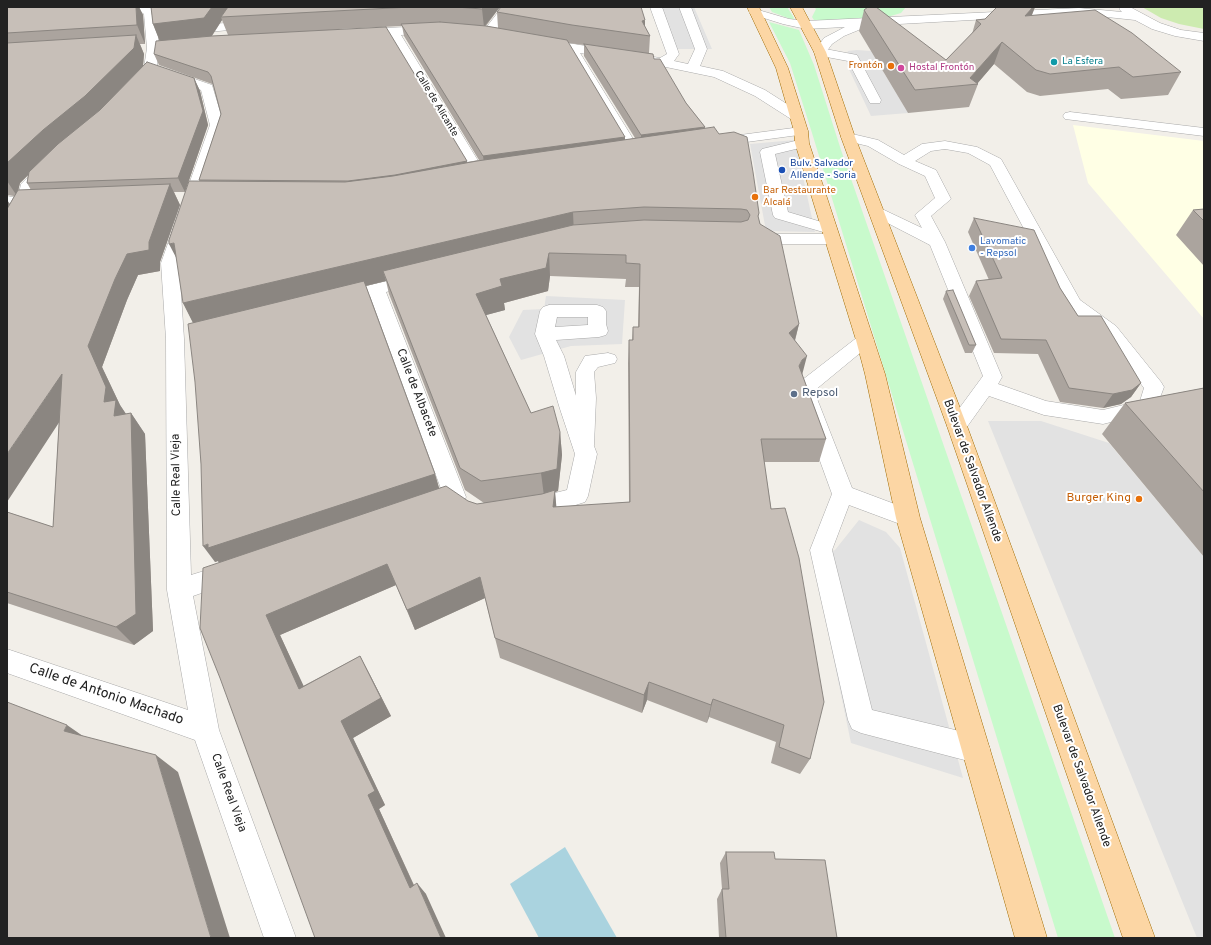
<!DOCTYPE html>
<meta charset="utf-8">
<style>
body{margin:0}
#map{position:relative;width:1211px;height:945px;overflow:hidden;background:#f2efe9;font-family:Overpass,sans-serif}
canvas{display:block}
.frame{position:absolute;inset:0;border:8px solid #222;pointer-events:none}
</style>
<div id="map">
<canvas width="1211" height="945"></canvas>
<div class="frame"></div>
</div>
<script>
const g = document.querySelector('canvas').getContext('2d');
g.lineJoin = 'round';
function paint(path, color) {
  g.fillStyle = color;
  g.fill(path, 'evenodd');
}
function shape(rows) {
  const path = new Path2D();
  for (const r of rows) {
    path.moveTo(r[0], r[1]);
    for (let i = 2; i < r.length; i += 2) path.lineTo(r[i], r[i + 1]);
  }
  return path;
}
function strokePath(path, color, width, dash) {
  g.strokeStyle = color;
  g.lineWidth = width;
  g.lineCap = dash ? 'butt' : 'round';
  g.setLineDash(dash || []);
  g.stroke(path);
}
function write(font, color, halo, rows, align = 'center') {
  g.font = font + ' Overpass,sans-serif';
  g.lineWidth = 4;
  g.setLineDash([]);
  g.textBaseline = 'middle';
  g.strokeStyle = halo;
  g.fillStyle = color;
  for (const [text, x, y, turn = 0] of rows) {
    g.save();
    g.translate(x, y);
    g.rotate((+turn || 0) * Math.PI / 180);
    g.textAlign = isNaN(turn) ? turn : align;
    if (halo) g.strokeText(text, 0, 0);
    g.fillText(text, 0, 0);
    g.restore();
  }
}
const education = shape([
 [1073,125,1204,141,1204,319,1088,183]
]);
const grass = shape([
 [1142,7,1204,7,1204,29,1179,24,1161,18]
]);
const park = shape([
 [769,7,787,7,794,18,793,20,772,12],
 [814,7,906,7,901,13,884,18,818,21,814,20,812,17,816,9],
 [769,22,799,30,814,65,841,150,1115,938,1058,938,812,133,790,63]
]);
const parking = shape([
 [659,7,694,7,712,49,675,49],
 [857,50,871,51,908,113,871,116,847,65,846,56,848,51],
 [795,140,815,232,766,231,750,144],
 [546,296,625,300,622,344,571,346,521,360,509,337,523,310,544,309],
 [988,421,1041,421,1109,443,1204,557,1204,938,1197,938],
 [859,520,886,532,900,548,963,778,851,743,813,559,835,550]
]);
const water = shape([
 [565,847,617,938,539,938,510,884]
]);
const lane = shape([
 [820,48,857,55,881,100,880,103,870,103,848,61,816,55,814,52,816,49,820,48],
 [1070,112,1204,128,1204,136,1065,119,1063,116,1065,113,1070,112],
 [848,133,878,140,904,155,922,144,945,141,977,147,1001,159,1080,300,1116,326,1161,382,1164,387,1155,411,1103,424,1044,415,989,396,964,431,957,433,950,431,947,426,950,421,983,376,930,245,872,215,869,212,872,209,877,207,882,209,922,228,915,215,935,198,925,176,899,164,868,146,843,140,841,137,843,134,848,133],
 [945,149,968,153,990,165,1064,304,1067,308,1104,334,1144,388,1140,401,1103,410,1046,401,998,384,1002,377,945,242,931,216,951,199,936,170,915,161,931,151,945,149],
 [865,334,871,336,874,340,871,344,814,391,852,488,916,512,919,518,916,524,908,527,849,505,832,550,872,710,976,735,986,739,990,749,986,759,976,763,861,733,852,729,848,720,810,550,832,494,794,389,797,384,859,336,865,334],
 [608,353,615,355,617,359,615,363,598,367,594,372,596,398,594,445,591,450,584,453,577,450,574,445,576,398,576,372,585,356,608,353]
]);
const street = shape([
 [135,7,149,7,156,12,159,48,157,66,212,85,224,125,179,263,184,339,191,575,230,563,239,566,242,573,239,580,193,596,219,730,296,938,264,938,195,740,7,673,7,649,188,710,167,590,166,339,161,263,210,125,201,90,145,71,144,68,147,48,144,14,135,7],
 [502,7,514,7,492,36,484,36,482,33,502,7],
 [650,7,662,7,679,54,674,61,688,64,695,49,679,7,691,7,707,49,700,66,723,71,765,90,801,113,803,116,801,119,796,120,791,119,755,96,714,77,661,66,580,53,643,155,641,158,636,159,631,158,567,51,539,46,537,43,539,40,543,39,660,58,667,54,650,7],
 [1121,7,1130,7,1160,23,1181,30,1204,33,1204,41,1175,36,1152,29,1135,20,1079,14,863,26,861,29,844,36,832,44,824,55,820,56,816,55,814,52,824,38,845,27,806,29,783,24,751,14,749,12,751,10,755,9,789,19,806,21,1079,8,1122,12,1119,9,1121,7],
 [225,23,229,24,231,27,229,30,188,34,184,33,182,30,184,27,188,26,225,23],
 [431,26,435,27,437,30,435,33,401,35,488,177,485,180,480,182,475,180,472,177,389,35,360,37,356,36,354,33,356,30,360,29,431,26],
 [801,127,806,128,808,131,806,134,717,146,712,145,710,142,712,139,717,138,801,127],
 [799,140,804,141,806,144,804,147,775,154,788,212,835,226,837,229,835,232,829,234,823,232,775,218,773,215,760,152,762,149,799,140],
 [49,160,54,161,56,164,36,185,34,199,47,200,49,203,47,206,31,208,13,240,7,241,7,222,15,207,7,206,7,196,18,198,21,184,44,161,49,160],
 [763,234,832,234,838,235,840,239,838,243,832,244,763,244,757,243,755,239,757,235,763,234],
 [416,274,422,275,425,279,422,283,386,292,466,497,463,503,455,506,447,503,444,497,370,296,339,304,333,302,330,298,333,294,416,274],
 [549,305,597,305,603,307,606,311,606,324,608,331,606,335,599,337,556,340,564,356,580,409,597,454,588,496,585,502,544,515,526,518,518,516,515,509,518,502,567,490,575,454,560,409,544,356,535,334,540,311,543,307,549,305],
 [557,317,588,317,588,325,555,327,557,317]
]);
const primary = shape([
 [747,7,759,7,788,68,808,131,809,143,885,374,920,518,1047,938,1015,938,896,518,865,374,856,340,795,143,794,131,776,68,747,7],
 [790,7,802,7,826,52,855,137,967,426,1155,938,1123,938,947,426,841,137,814,52,790,7]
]);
const wall = shape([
 [7,7,139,7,143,15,145,44,140,44,144,54,143,66,194,78,200,91,208,125,185,192,174,192,180,205,160,262,160,271,138,275,127,300,102,367,120,405,126,414,131,413,145,434,153,631,134,645,7,603,7,512,53,527,59,422,10,204,14,196,7,195],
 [28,175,27,183,31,190,18,190,20,183],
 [151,7,500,7,486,26,498,28,497,12,645,27,650,36,649,53,654,59,686,103,705,127,704,128,759,213,758,217,760,224,799,324,795,341,802,374,826,439,819,462,764,462,810,759,800,774,771,763,776,742,709,717,707,723,647,700,642,713,500,658,485,598,415,630,396,585,280,635,303,686,360,656,370,675,391,716,353,738,385,805,379,809,414,885,426,894,315,938,219,563,218,561,215,562,201,464,193,322,183,303,200,182,199,180,221,114,213,85,212,84,159,65,154,54,160,41,153,24],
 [222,20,228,35,212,36],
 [402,26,404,36,479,160,467,162,339,29],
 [568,43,584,45,584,56,635,138,625,140],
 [550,276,626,279,625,287,639,287,638,327,633,327,632,340,629,340,628,363,629,502,556,507,555,492,558,491,562,455,560,432,531,413,486,315,505,310,504,303,548,291],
 [386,281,389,294,465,490,484,503,477,504,468,501,439,489,435,474,366,286],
 [1035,7,1032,15,1181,72,1168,95,1121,99,1108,89,1040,96,1027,92,994,64,977,84,978,84,969,107,908,113,859,31,864,10,946,60,972,34,976,20,985,19],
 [1204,209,1204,266,1176,235,1193,210],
 [974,218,1060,288,1078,316,1141,383,1131,397,1121,404,1103,408,1060,402,1038,354,994,353,969,296,976,281,989,280,968,232],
 [946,291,976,345,972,353,965,353,943,299],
 [1204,388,1204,557,1102,434,1125,403],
 [726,852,775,859,837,938,719,938,717,899,722,889,720,863]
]);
const shadedWall = shape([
 [136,7,139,7,143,15,145,44,137,25],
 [212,7,231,7,221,17,222,20,211,37,160,42,153,24],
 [484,7,500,7,484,27,482,9],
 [1033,7,1035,7,1028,24,1025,16],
 [645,20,645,36,642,21],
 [136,35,144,54,143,66,95,116,54,150,20,183,17,196,7,181,7,163],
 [1002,42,994,64,976,85,970,78],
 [194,78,200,91,208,125,185,192,178,178],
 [705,127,703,139,641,148,641,135],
 [625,137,625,151,485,170,483,156],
 [467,161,469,173,351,192,348,181],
 [170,184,180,205,160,262,160,271,138,275,127,300,102,367,120,405,130,420,128,436,104,402,88,346,115,279,127,254,149,242],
 [7,200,13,208,7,219],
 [573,212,574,236,383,271,386,281,195,327,183,303],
 [174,243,181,267,169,244],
 [549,253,550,276,548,291,504,303,505,310,479,317,476,294,500,279],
 [799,324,793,347,789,333],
 [807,356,801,379,799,366,802,360],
 [62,374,77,395,7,502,7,454],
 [1141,383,1131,397,1121,404,1103,408,1113,394],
 [131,413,145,434,153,631,134,645,116,627],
 [560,432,562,455,558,491,555,492,557,513,544,496,541,473],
 [435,474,440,491,220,564,218,561,215,562,203,546],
 [387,564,396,585,280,635,313,706,299,689,266,615],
 [480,577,485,598,415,630,407,610],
 [360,656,370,675,391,716,353,738,385,805,379,809,420,899,410,888,368,795,341,721],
 [649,682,647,700,642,713,644,695],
 [713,699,709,717,707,723,711,705],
 [67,725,93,743,64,731],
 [156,755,178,772,230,938,211,938],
 [417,883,426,894,446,938,441,938]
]);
const building = shape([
 [7,7,136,7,137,25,7,33,7,7],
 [151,7,212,7,204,18,153,24,151,7],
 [228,7,411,7,221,17,228,7],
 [456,7,484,7,482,9,456,7],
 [501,7,641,7,645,20,642,21,650,36,572,25,497,12,501,7],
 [868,7,876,7,946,60,981,24,976,20,985,19,997,7,1033,7,1025,16,1095,10,1132,33,1181,72,1133,77,1119,67,1050,74,1036,70,1002,42,970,78,978,84,915,90,864,10,868,7],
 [440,22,486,26,567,40,625,137,483,156,401,24,440,22],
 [386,27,467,161,395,175,348,181,199,180,221,114,211,76,208,72,154,54,156,41,212,36,386,27],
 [136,35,134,48,85,96,43,130,7,163,7,43,136,35],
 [584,44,653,54,654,59,660,59,686,103,705,127,641,135,584,44],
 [147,62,194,78,203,111,178,178,27,183,29,172,58,144,100,110,147,62],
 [714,127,719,134,734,132,747,137,753,172,759,213,758,216,760,224,780,236,799,324,789,333,807,356,802,360,799,366,826,439,761,439,771,509,785,508,799,558,824,702,810,759,779,747,784,725,713,699,711,705,649,682,644,695,495,638,480,577,407,610,387,564,266,615,299,689,360,656,381,698,341,721,375,791,368,795,410,888,417,883,441,938,315,938,220,678,200,628,203,568,446,486,468,501,477,504,542,494,555,490,553,507,630,502,629,340,633,340,633,327,639,327,640,264,626,263,626,255,549,253,546,268,500,279,502,286,476,294,531,413,553,406,560,432,557,469,541,473,481,481,460,468,383,271,573,225,644,220,741,222,748,220,750,215,747,210,741,209,644,207,573,212,183,303,174,243,169,244,169,240,189,181,345,182,393,176,477,161,714,127],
 [170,184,149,242,149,250,127,254,115,279,88,346,106,387,104,402,116,400,114,416,131,413,136,614,116,627,7,592,7,512,53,527,62,374,7,454,7,209,18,190,170,184],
 [1204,209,1204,221,1193,210,1204,209],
 [974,218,1034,230,1060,288,1078,316,1101,316,1141,383,1132,390,1113,394,1069,388,1046,340,1001,339,976,281,1002,278,974,218],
 [364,281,435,474,208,548,208,544,203,546,201,464,195,382,188,324,364,281],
 [953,290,976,345,969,345,946,291,953,290],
 [1204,388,1204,492,1125,403,1204,388],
 [7,702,67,725,64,731,156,755,211,938,7,938,7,702],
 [726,852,774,852,775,859,825,860,837,938,726,938,722,889,729,889,726,852]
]);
const markers = [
 [1054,62,4,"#0f9aa8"],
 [891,66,4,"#e8710a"],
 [901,68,4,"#d1479c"],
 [782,170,4,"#1a4fb4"],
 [755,197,4,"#e8710a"],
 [972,248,4,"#3f7fe0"],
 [794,394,4,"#5c6f8a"],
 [1139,499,4,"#e8710a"]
];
const farCulturenames = [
 ["La Esfera",1062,62]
];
const farFoodnames = [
 ["Frontón",883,66],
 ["Bar Restaurante",763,191,"left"],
 ["Alcalá",763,203,"left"]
];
const farHotelnames = [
 ["Hostal Frontón",909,68]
];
const farStreetnames = [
 ["Calle de Alicante",436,104,59]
];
const farTransitnames = [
 ["Bulv. Salvador",790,164],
 ["Allende - Soria",790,176]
];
const farShopnames = [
 ["Lavomatic",980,242],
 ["- Repsol",980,254]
];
const streetNames = [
 ["Calle de Albacete",416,393,69],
 ["Bulevar de Salvador Allende",972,471,70],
 ["Calle Real Vieja",177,475,-91],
 ["Bulevar de Salvador Allende",1081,776,70],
 ["Calle Real Vieja",228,793,70]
];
const serviceNames = [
 ["Repsol",802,394]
];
const foodNames = [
 ["Burger King",1131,499]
];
const nearStreetnames = [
 ["Calle de Antonio Machado",106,695,19]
];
paint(education, '#ffffe5');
paint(grass, '#cdebb0');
paint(park, '#c8facc');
paint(parking, '#e2e2e2');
paint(water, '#aad3df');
strokePath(lane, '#a9a9a9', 1);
strokePath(street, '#a9a9a9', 1);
strokePath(primary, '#a06b00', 1);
paint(lane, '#fff');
paint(street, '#fff');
paint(primary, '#fcd6a4');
paint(wall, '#aba49e');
paint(shadedWall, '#8b8681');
paint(building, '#c7bfb8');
strokePath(building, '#8b8681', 1);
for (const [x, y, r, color] of markers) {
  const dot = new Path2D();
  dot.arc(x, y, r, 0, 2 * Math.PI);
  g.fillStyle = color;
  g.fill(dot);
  strokePath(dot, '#fff', 1.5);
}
write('10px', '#0d838f', '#fff', farCulturenames, 'left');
write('10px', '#c56008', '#fff', farFoodnames, 'right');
write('10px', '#b23c85', '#fff', farHotelnames, 'left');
write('10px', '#222', '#fff', farStreetnames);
write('10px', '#164399', '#fff', farTransitnames, 'left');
write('10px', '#366cbe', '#fff', farShopnames, 'left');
write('12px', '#222', '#fff', streetNames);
write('12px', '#4e5e75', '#fff', serviceNames, 'left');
write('12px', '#c56008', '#fff', foodNames, 'right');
write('14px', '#222', '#fff', nearStreetnames);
</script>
